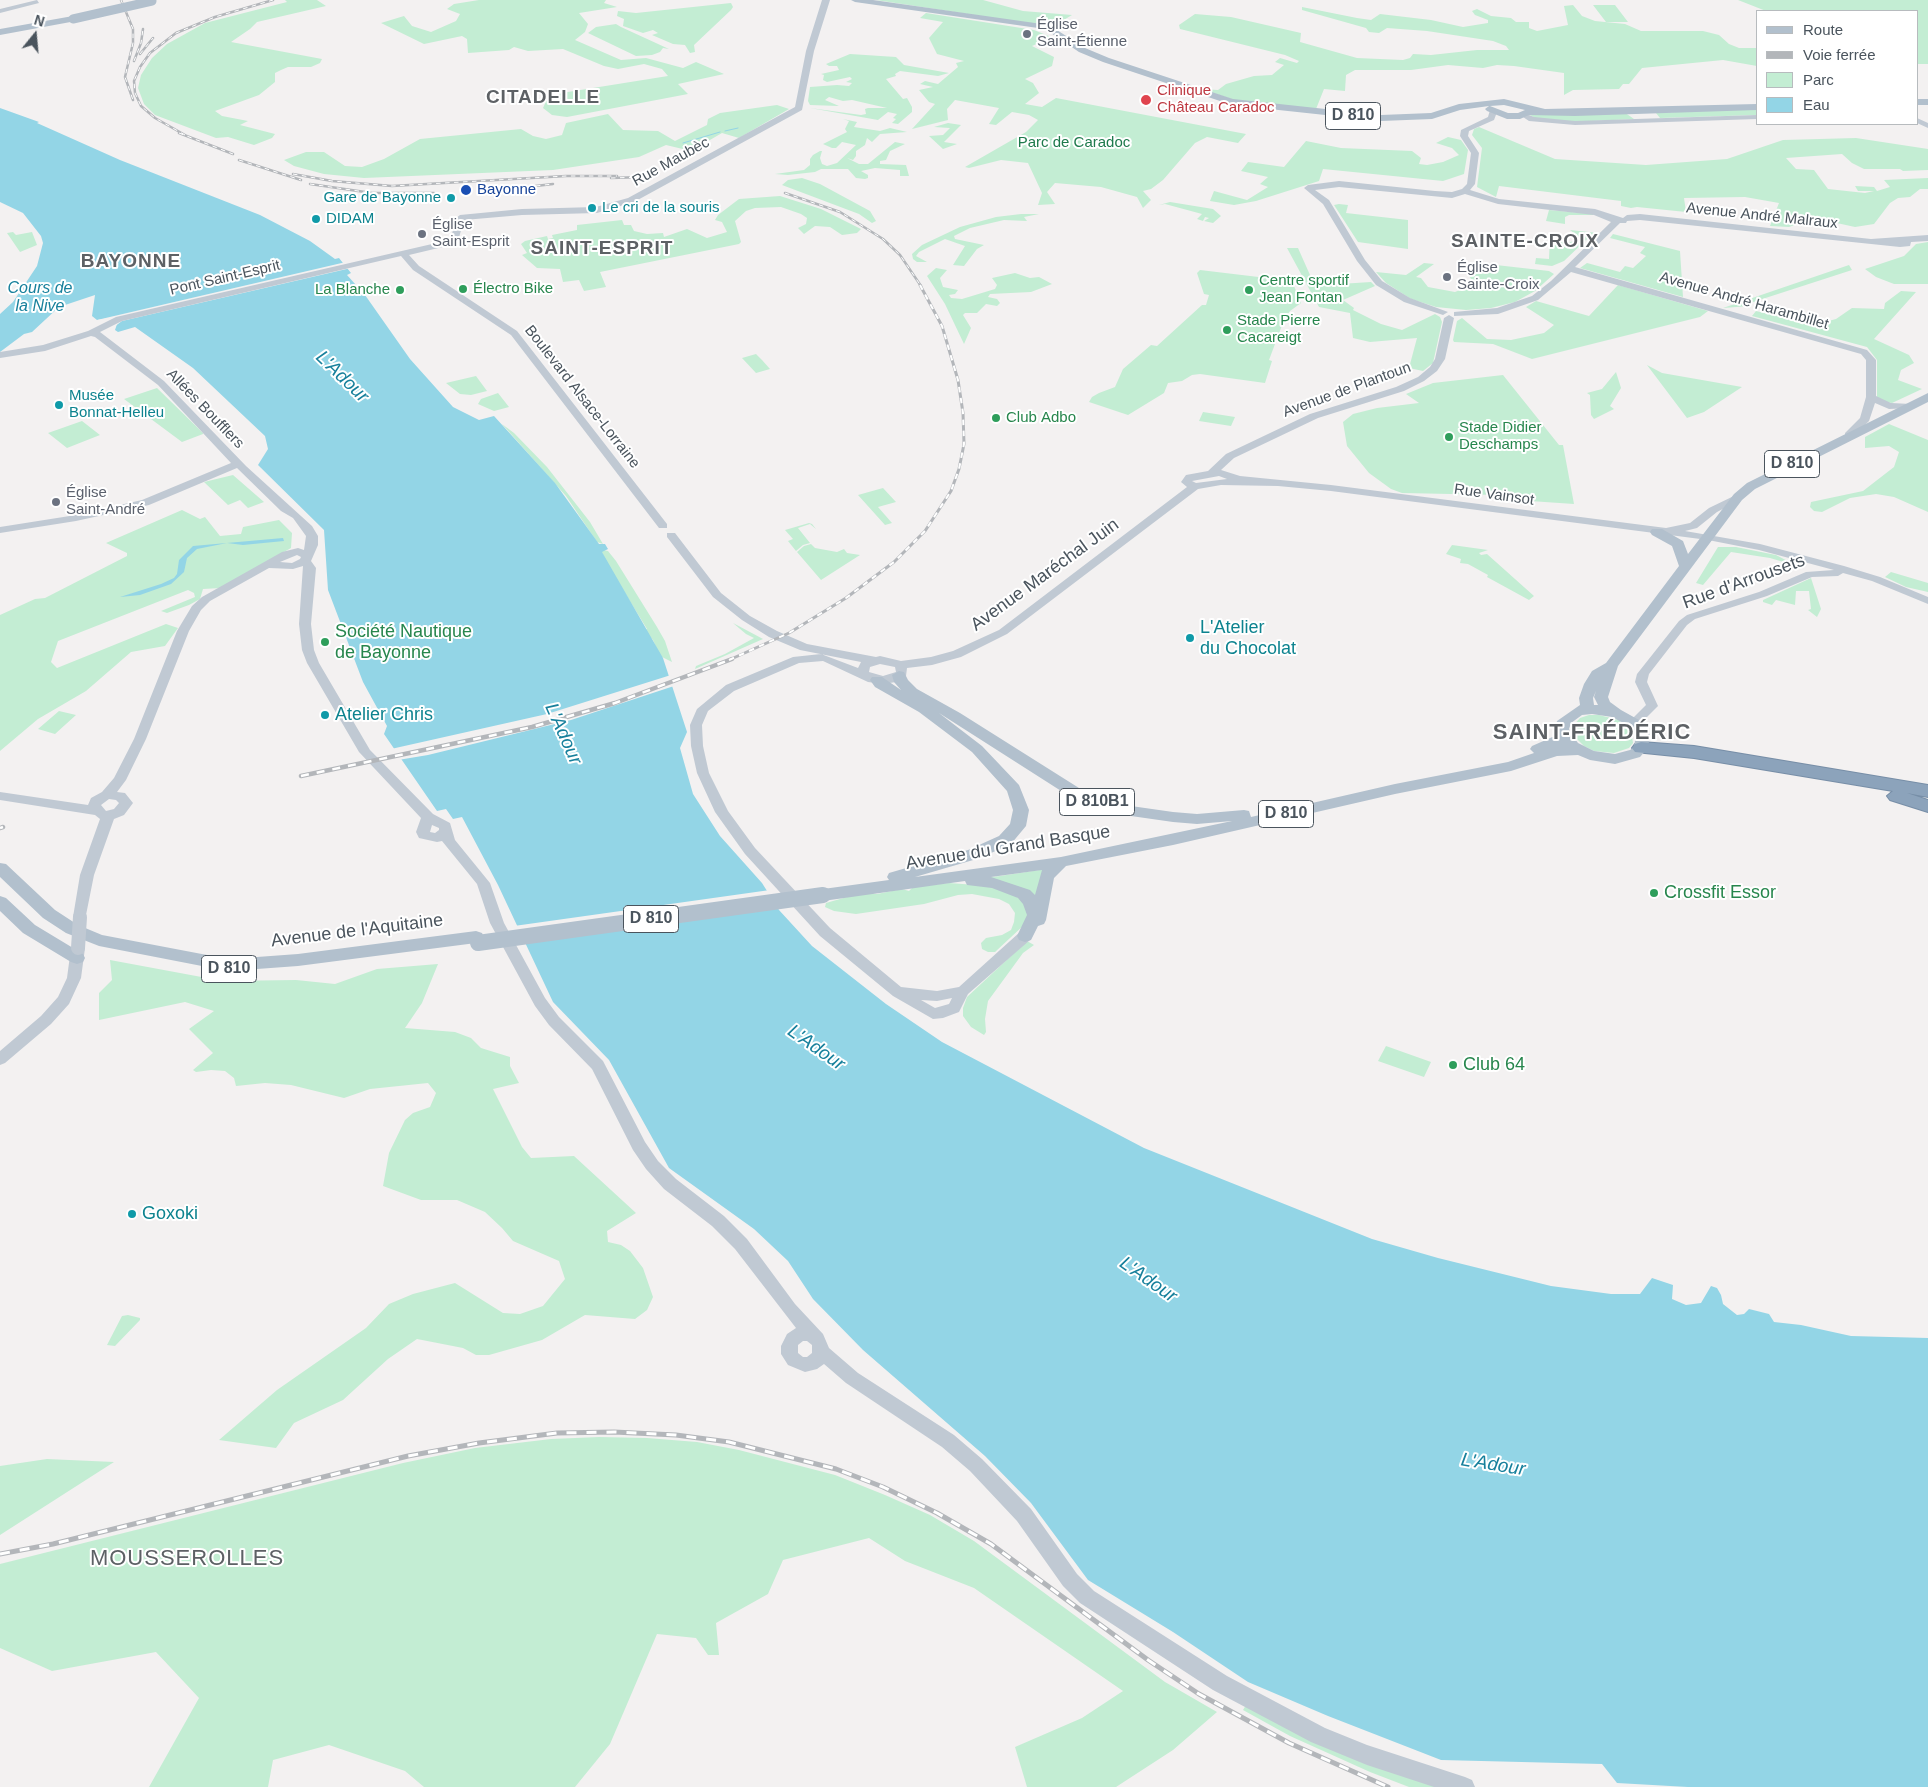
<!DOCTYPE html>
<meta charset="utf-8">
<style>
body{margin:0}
#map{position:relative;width:1928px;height:1787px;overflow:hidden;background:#f3f1f1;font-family:Arial,sans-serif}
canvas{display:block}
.legend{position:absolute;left:1756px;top:10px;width:162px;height:115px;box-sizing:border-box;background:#fff;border:1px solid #b7bbbe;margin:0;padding:6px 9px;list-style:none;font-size:15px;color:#4a545d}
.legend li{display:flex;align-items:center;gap:10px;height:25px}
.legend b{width:25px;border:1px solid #b7bbbe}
.north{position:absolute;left:10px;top:10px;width:50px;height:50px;-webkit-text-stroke:4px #fff;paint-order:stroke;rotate:17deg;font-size:14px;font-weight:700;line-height:20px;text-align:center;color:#4a545d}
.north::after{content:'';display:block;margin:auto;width:18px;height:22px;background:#4a545d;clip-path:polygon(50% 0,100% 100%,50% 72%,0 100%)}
</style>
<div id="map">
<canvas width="1928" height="1787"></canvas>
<ul class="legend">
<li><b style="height:6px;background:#b2c0cd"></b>Route</li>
<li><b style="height:6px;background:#b3b6ba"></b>Voie ferrée</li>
<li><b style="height:14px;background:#c3edd3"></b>Parc</li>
<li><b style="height:14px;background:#93d5e6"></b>Eau</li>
</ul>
<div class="north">N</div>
</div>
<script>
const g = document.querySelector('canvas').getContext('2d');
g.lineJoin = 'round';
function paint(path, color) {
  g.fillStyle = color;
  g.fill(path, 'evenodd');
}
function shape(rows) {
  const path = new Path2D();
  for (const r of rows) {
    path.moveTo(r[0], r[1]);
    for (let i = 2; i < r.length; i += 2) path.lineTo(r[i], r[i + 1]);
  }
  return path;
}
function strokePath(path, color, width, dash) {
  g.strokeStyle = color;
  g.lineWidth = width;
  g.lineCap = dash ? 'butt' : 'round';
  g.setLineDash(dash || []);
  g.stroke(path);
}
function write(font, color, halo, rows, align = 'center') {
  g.font = font + ' Arial,sans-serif';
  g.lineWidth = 4;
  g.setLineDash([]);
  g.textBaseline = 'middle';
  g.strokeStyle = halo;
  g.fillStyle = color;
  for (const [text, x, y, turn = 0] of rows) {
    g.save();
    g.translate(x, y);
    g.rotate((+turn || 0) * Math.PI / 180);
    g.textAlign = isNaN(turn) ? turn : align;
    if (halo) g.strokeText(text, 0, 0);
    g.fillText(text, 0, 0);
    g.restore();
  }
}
const green = shape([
 [285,0,317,0,326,6,257,22,250,29,231,42,322,59,320,63,311,67,288,67,281,70,275,73,275,82,259,95,215,111,222,116,248,121,240,125,275,134,272,138,254,145,228,137,216,138,155,115,144,104,138,88,141,75,152,58,167,44,205,23,287,2],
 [479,0,606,0,604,3,617,7,579,13,588,24,585,32,575,40,621,60,646,58,683,68,696,62,724,74,678,84,688,94,567,117,552,115,543,108,549,95,668,76,662,69,644,64,618,69,604,66,563,49,528,51,514,47,509,50,468,53,467,39,462,36,424,44,381,23,404,16,412,26,431,32,456,21,460,14,447,9,454,4],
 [876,0,983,0,1023,11,1072,15,1062,21,1033,24],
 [1738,0,1928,0,1928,64,1917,64,1917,11,1766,11],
 [731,3,733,7,731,10,694,45,695,52,690,53,685,45,673,44,652,35,658,33,653,30,643,33,623,26,624,19,617,16,618,11,636,13],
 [1573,5,1582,16,1595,21,1625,24,1641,31,1703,31,1719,35,1729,44,1739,48,1757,48,1757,66,1723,60,1642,68,1629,84,1623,84,1619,89,1573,90,1564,95,1564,73,1514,66,1497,65,1483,68,1448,65,1411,70,1355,70,1346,75,1345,91,1324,89,1316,109,1234,100,1202,89,1218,90,1226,84,1254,76,1272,75,1284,65,1275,62,1280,58,1297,63,1299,61,1285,55,1180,29,1179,25,1195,14,1231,17,1301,33,1300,42,1357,58,1403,60,1410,58,1413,54,1431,55,1477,50,1509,50,1506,46,1493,41,1427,31,1387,28,1379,33,1369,32,1366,28,1302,10,1302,7,1357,18,1371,20,1380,14,1431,20,1463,27,1488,23,1488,20,1475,15,1472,11,1477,9,1491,16,1511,18,1516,22,1529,22,1529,28,1537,31,1568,25,1564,6],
 [1593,5,1615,5,1628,22,1606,22],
 [926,13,1034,30,1056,39,1046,43,1041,42,1032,46,1054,57,1052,66,1025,79,1033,83,1039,93,1025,104,1042,107,1056,98,1246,134,1238,143,1207,137,1195,143,1163,180,1151,189,1143,191,1151,200,1143,208,1137,197,1101,187,1055,183,1047,192,1055,204,1038,205,1042,193,1028,163,1001,160,969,168,965,167,1026,132,1038,120,1029,115,1012,112,996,125,989,124,999,108,955,100,947,109,948,120,912,129,935,104,929,102,919,90,933,87,920,84,925,81,938,84,958,67,956,63,964,61,937,54,929,38,943,22,920,18],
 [616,24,621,27,669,49,663,48,660,52,652,55,636,56,588,33,596,27],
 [850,54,896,57,904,65,949,73,938,76,900,71,895,74,896,76,886,79,903,99,907,98,912,107,912,112,898,124,892,123,896,119,893,118,897,114,888,112,878,120,810,108,861,115,866,114,865,109,868,108,887,108,852,100,843,101,829,97,825,100,839,106,810,105,808,101,810,87,837,85,849,86,852,83,846,82,852,79,850,77,827,82,823,80,824,75,821,74,839,70,837,66,829,66,826,64],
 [777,105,789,109,739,138,722,133,691,151,666,145,639,157,553,170,364,178,324,174,294,166,284,160,306,152,324,152,345,166,362,167,384,159,420,139,521,129,533,136,546,139,562,135,566,123,608,114,623,130,658,131,675,141,707,125,708,119,720,113],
 [1757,108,1757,115,1660,118,1656,113],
 [1624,112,1634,119,1572,122,1537,119,1530,115],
 [843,119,857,122,854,127,880,131,890,128,907,132,880,134,872,142,867,138,865,145,856,151,856,156,853,160,847,158,859,164,868,164,895,142,905,144,890,151,886,160,880,161,880,164,906,165,909,176,900,176,900,170,875,168,861,171,868,175,868,178,865,179,856,178,848,169,821,169,815,172,788,175,775,174,804,170,810,165,810,159,813,155,820,151,822,151,820,158,822,164,827,166,837,163,856,145,842,142,836,148,832,148,823,144,847,132,845,129,849,121],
 [948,123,961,125,944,142,957,144,943,149,929,136,943,135,950,128,934,127],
 [1479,127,1555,159,1646,165,1727,159,1783,140,1856,138,1928,149,1928,170,1903,171,1900,169,1864,169,1852,163,1842,154,1786,158,1796,169,1814,170,1828,189,1865,193,1874,191,1858,191,1855,186,1874,187,1877,191,1890,187,1884,180,1928,178,1928,189,1920,189,1910,197,1898,198,1890,203,1874,224,1855,227,1814,218,1789,227,1770,226,1779,203,1745,197,1684,198,1686,212,1637,207,1631,208,1621,206,1621,201,1499,186,1496,197,1477,187,1482,148,1472,135,1474,129],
 [1448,137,1461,140,1468,150,1464,174,1443,181,1323,169,1319,181,1256,201,1234,205,1210,201,1214,191,1247,200,1268,187,1260,184,1268,177,1241,171,1248,162,1284,167,1306,141,1341,148,1412,151,1421,158,1419,164,1427,165,1443,162,1459,155,1452,148,1436,143],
 [802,178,820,184,870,211,876,221,872,223,859,214,782,185,788,180],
 [780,196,821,209,861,229,857,233,842,235,830,227,815,226,804,234,798,228,806,224,807,218,801,214,781,207,755,208,746,211,735,221,741,242,739,244,600,272,606,287,584,291,579,280,563,282,560,269,537,268,522,255,527,253,521,244,525,241,547,236,548,239,553,238,552,235,577,230,577,225,622,220,624,225,631,225,634,231,647,234,663,233,664,237,687,229,707,238,727,232,722,222,715,220,718,215,739,199],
 [1170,202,1213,209,1221,216,1213,223,1204,221,1209,218,1205,217,1203,221,1197,219,1202,214,1165,204,1159,205],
 [1339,204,1348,205,1346,213,1408,220,1408,249,1358,242,1334,205],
 [1549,210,1593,214,1593,215,1569,215,1565,217,1565,224,1546,221],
 [1021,214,1039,214,1024,217,1027,221,1004,220,970,228,954,236,955,239,984,245,977,249,964,266,953,265,965,246,945,239,919,252,916,256,927,262,917,262,913,259,912,254,922,245,960,227,996,217],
 [1570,230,1598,233,1587,239,1564,261,1552,266,1535,264,1536,258,1549,259,1550,237,1567,243,1578,240,1579,237],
 [13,232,16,235,32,232,37,245,20,252,7,233],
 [1613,234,1680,251,1683,297,1580,268,1587,263,1620,272,1625,266,1633,268,1646,256,1640,253,1645,247,1610,238],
 [1928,242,1928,284,1894,284,1876,277,1865,269,1904,256,1916,244],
 [1287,248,1298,248,1310,275,1324,285,1371,282,1375,286,1343,300,1354,308,1353,310,1381,324,1402,330,1435,314,1440,317,1442,322,1433,363,1423,371,1409,368,1417,338,1370,342,1353,338,1350,313,1319,307],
 [1424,263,1434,264,1416,277,1421,278,1428,287,1455,292,1475,284,1469,276,1470,272,1484,273,1487,264,1549,271,1554,274,1535,291,1515,302,1491,308,1466,310,1436,307,1411,299,1386,283,1376,272,1406,275],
 [1849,265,1852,270,1747,304,1750,306,1723,308],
 [936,268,947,270,940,278,943,287,958,290,955,294,949,295,951,298,962,299,995,289,997,285,992,278,1015,273,1030,278,1039,277,1052,284,1031,292,990,294,988,297,997,299,1000,303,997,306,986,304,977,313,965,313,963,315,971,328,964,344,945,304,927,276],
 [1200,270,1292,281,1301,303,1290,311,1284,320,1269,360,1272,361,1265,383,1200,374,1192,375,1182,381,1168,383,1164,393,1128,415,1089,402,1092,397,1099,393,1115,387,1123,369,1151,345,1157,346,1202,305,1206,305,1209,295,1204,294,1197,273],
 [1618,285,1708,311,1700,317,1532,359,1493,344,1454,342,1453,340,1457,321,1462,318,1487,339,1511,340,1544,333,1554,325,1526,307,1536,301,1589,316],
 [1901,291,1916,292,1874,339,1909,355,1914,363,1901,370,1898,380,1922,389,1892,403,1881,401,1877,397,1877,360,1867,347,1752,316,1756,311,1813,325,1836,319,1852,308,1884,309,1885,303],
 [756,354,762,360,770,369,756,373,742,358],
 [1647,365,1662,373,1742,387,1704,412,1687,418],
 [1616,372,1621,388,1610,406,1614,409,1594,419,1591,415,1590,395,1587,393,1602,389],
 [1503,375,1559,445,1563,445,1574,504,1501,499,1500,495,1402,493,1391,489,1369,473,1347,446,1343,422,1353,414,1377,408,1419,403,1406,394,1433,383],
 [476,376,487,391,471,395,460,394,446,383],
 [157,388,203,433,203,434,182,442,124,399],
 [498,393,509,407,494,411,478,404,481,399],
 [1203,412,1235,417,1231,426,1199,421],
 [82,421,100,435,67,448,48,433],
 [502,424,514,433,547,467,590,522,603,544,597,542,566,496],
 [1889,424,1928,440,1928,512,1894,497,1876,494,1850,498,1822,512,1814,511,1810,507,1811,502,1863,491,1894,467,1899,452,1889,446,1865,448,1865,437],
 [233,475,264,502,248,508,240,500,228,505,204,482],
 [883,488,896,502,878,507,892,523,885,525,858,495],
 [182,510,200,519,205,517,220,536,241,534,243,527,279,520,292,533,291,548,221,588,203,589,200,599,189,605,167,613,161,611,195,597,194,593,188,590,58,641,51,662,57,668,166,624,178,628,165,646,131,652,86,691,38,719,0,751,0,615,35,599,45,598,127,556,127,553,106,543],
 [809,523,812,524,816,529,810,524,798,528,810,543,803,545,796,551,788,541,793,539,785,530],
 [811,544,815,548,837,552,844,549,847,553,860,555,821,580,797,552,804,546],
 [1452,545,1488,550,1479,553,1481,555,1487,554,1534,596,1529,600,1487,577,1488,575,1468,564,1460,563,1461,559,1446,554],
 [1718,547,1736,547,1776,555,1797,566,1770,558,1731,552,1703,585,1696,583],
 [603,550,608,551,616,561,657,627,665,641,672,662,660,656,653,640,644,630,647,629,609,567,601,551],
 [1891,572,1928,583,1928,592,1906,587,1885,577],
 [1811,578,1821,609,1817,617,1808,610,1811,609,1809,591,1796,591,1795,605,1776,600,1772,605,1808,617,1763,602,1763,600],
 [733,623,763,639,695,669,696,666,725,654,754,638,746,634],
 [59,711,76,715,55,734,38,729],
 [1589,715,1599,715,1619,720,1631,731,1633,743,1629,748,1614,753,1594,751,1584,746,1572,734,1571,728,1580,718],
 [1046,869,1038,902,985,878,1000,876],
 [949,883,990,886,1010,893,1027,903,1030,914,1024,925,995,952,988,952,982,949,981,943,986,938,1002,935,1011,930,1014,922,1015,913,1009,904,999,899,972,894,958,895,924,904,856,914,834,911,825,907,826,903,861,893,877,894,902,889,909,891,913,887],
 [1027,941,1034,945,1023,953,988,1001,985,1019,986,1032,984,1035,971,1027,963,1016,963,1008,967,997],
 [110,960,223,981,296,980,335,984,377,969,438,964,422,1003,405,1028,455,1032,471,1038,481,1048,510,1057,510,1066,519,1083,493,1089,522,1147,531,1158,574,1156,636,1213,607,1231,608,1242,621,1245,630,1251,643,1268,653,1297,647,1310,635,1319,585,1315,542,1340,489,1355,476,1355,463,1348,417,1339,388,1359,343,1400,294,1423,276,1448,219,1440,277,1390,366,1328,389,1304,413,1294,455,1283,503,1313,520,1314,543,1306,565,1279,559,1261,513,1241,502,1228,485,1212,457,1200,421,1200,383,1186,389,1153,405,1120,413,1113,430,1107,436,1093,428,1083,370,1089,344,1098,291,1085,265,1083,236,1086,234,1078,225,1071,211,1070,196,1072,193,1070,213,1053,189,1029,214,1011,185,1002,99,1020,99,993,112,980],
 [1386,1046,1431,1062,1424,1077,1378,1061],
 [128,1315,140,1318,140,1320,115,1346,107,1345,122,1316],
 [599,1437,647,1438,697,1442,739,1450,835,1475,885,1495,930,1515,974,1541,1165,1682,1217,1712,1173,1750,1116,1787,1027,1787,1015,1747,1082,1718,1123,1691,974,1588,905,1561,869,1538,783,1560,768,1594,716,1623,719,1655,708,1655,696,1638,657,1634,610,1744,575,1787,424,1787,405,1771,329,1745,273,1760,268,1787,149,1787,199,1698,156,1652,52,1671,0,1648,0,1564,403,1463,475,1448,551,1439],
 [47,1459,114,1462,0,1535,0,1466],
 [1246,1705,1442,1787,1409,1787,1370,1772,1290,1736,1243,1710]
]);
const water = shape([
 [0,108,39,122,37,123,120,160,260,215,310,241,335,259,339,258,351,273,347,275,365,295,410,359,453,407,479,420,494,416,555,483,599,544,605,544,608,549,602,552,663,658,687,732,680,748,693,794,720,836,762,883,779,910,812,946,886,1004,942,1042,1144,1148,1372,1239,1438,1258,1551,1286,1611,1294,1640,1294,1652,1278,1673,1285,1672,1299,1686,1305,1701,1303,1711,1286,1717,1288,1721,1295,1723,1304,1737,1315,1744,1314,1749,1309,1769,1314,1774,1322,1801,1325,1851,1336,1928,1338,1928,1787,1688,1787,1617,1783,1602,1764,1441,1760,1328,1716,1248,1682,1173,1632,1088,1580,1031,1503,985,1456,863,1350,813,1299,788,1261,754,1229,669,1168,609,1060,553,1002,498,885,462,817,453,819,446,809,437,811,384,734,387,726,363,682,328,590,324,530,258,465,268,449,265,436,193,368,135,327,118,332,115,330,117,324,110,318,97,320,92,316,95,295,59,307,32,332,24,334,0,352,0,314,13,302,37,266,43,243,41,236,23,213,0,202],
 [283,538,284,541,243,545,227,543,197,549,187,558,184,572,171,584,140,595,120,597,161,584,174,578,177,574,179,560,193,546]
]);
const pier = shape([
 [346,262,351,268,122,321,114,327,110,320,97,320],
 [671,675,674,686,571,720,428,755,398,760,391,749,547,714],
 [770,890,781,908,522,944,514,926]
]);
const stream = shape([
 [725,131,738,128],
 [683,143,720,132]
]);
const secondary = shape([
 [37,0,39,3,0,13,0,9,37,0],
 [822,0,830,0,814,51,802,110,634,202,597,213,522,215,464,220,458,241,451,245,409,255,419,266,517,331,667,524,667,528,659,528,511,335,413,270,401,256,122,321,100,332,164,381,246,466,312,526,318,536,318,545,311,561,316,568,311,624,314,650,319,663,370,750,433,814,450,823,455,840,490,883,504,923,545,998,559,1017,603,1061,645,1142,658,1161,676,1179,724,1216,747,1239,795,1304,823,1334,829,1348,858,1373,954,1435,982,1459,1031,1509,1077,1574,1094,1591,1227,1676,1325,1728,1367,1745,1465,1777,1472,1780,1475,1787,1434,1787,1367,1765,1311,1742,1213,1690,1080,1603,1063,1586,1017,1521,970,1471,942,1447,846,1383,824,1364,817,1369,805,1372,788,1365,781,1354,781,1346,787,1334,796,1328,735,1249,712,1226,664,1189,646,1169,633,1150,592,1069,549,1025,535,1006,490,923,477,884,442,841,437,842,419,838,416,832,421,818,359,752,307,663,302,650,299,624,303,566,293,569,269,568,210,601,201,610,189,631,146,739,126,780,117,792,125,793,133,803,124,815,114,819,94,875,85,920,80,922,73,917,80,875,100,819,95,815,0,800,0,792,88,805,91,798,102,792,114,778,134,739,177,631,192,606,202,597,282,552,298,548,304,550,306,536,293,518,281,511,237,468,149,505,76,521,0,533,0,527,76,515,142,500,231,463,158,385,95,337,91,336,45,351,0,358,0,352,43,345,88,331,116,317,445,241,451,238,456,218,460,215,522,209,596,207,628,198,795,107,806,51,822,0],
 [297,555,301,557,300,559,292,563,280,562,297,555],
 [109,799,116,800,119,803,114,809,106,811,101,805,109,799],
 [432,825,439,828,439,830,435,833,430,832,432,825],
 [803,1341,807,1341,812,1345,812,1353,807,1357,803,1357,798,1353,798,1345,803,1341],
 [1490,110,1497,112,1494,120,1469,131,1468,136,1479,153,1475,184,1470,190,1499,199,1595,209,1623,218,1627,215,1640,214,1871,239,1928,235,1928,241,1911,242,1910,246,1900,247,1640,220,1627,221,1626,223,1620,223,1575,267,1867,350,1876,360,1876,396,1891,403,1911,404,1911,408,1889,409,1875,403,1869,421,1853,437,1845,437,1845,433,1860,418,1866,397,1866,360,1861,354,1571,272,1538,300,1498,314,1454,316,1454,312,1497,308,1532,296,1551,281,1611,222,1594,215,1498,204,1465,194,1452,198,1339,187,1315,190,1329,200,1365,260,1382,281,1410,298,1448,312,1443,315,1404,302,1376,285,1357,261,1323,204,1304,188,1308,185,1339,181,1435,191,1452,192,1462,189,1467,184,1471,153,1460,136,1461,130,1488,117,1490,110],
 [1524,113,1534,117,1575,121,1757,115,1757,119,1575,125,1529,121,1520,115,1524,113],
 [1917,118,1928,123,1928,128,1917,123,1917,118],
 [1449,315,1454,318,1445,359,1437,371,1424,381,1404,391,1318,418,1234,458,1221,470,1240,476,1331,485,1666,528,1690,523,1709,508,1738,494,1742,495,1742,499,1717,512,1697,528,1685,531,1760,544,1844,566,1880,577,1928,597,1928,604,1872,581,1843,573,1838,576,1812,577,1767,596,1695,619,1687,625,1649,674,1647,682,1658,706,1638,726,1634,727,1628,723,1646,705,1635,682,1637,674,1679,621,1687,615,1759,592,1806,572,1834,570,1759,550,1708,540,1331,491,1278,486,1221,485,1198,489,1007,634,961,657,932,665,907,668,906,676,896,682,883,684,868,682,823,661,799,663,734,691,708,711,702,725,703,746,709,773,728,811,755,848,830,928,901,987,937,991,959,987,1020,932,1030,932,1032,936,1030,940,968,994,959,1012,943,1018,933,1019,893,996,820,936,745,854,715,812,697,773,691,746,690,725,697,709,726,685,793,657,821,654,858,668,861,662,800,650,769,637,742,620,713,597,667,537,667,533,675,533,721,593,750,616,777,631,807,644,876,657,880,656,901,661,931,657,953,651,999,630,1187,487,1181,482,1186,475,1208,471,1226,454,1310,414,1396,387,1418,377,1430,367,1435,359,1444,318,1449,315],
 [1219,476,1227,479,1196,483,1192,481,1219,476],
 [880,664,895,667,896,672,883,676,869,672,870,667,880,664],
 [952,998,949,1004,935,1008,921,1000,937,1001,952,998],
 [78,943,85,948,81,978,69,1004,51,1024,5,1063,0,1065,0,1051,41,1016,58,997,67,978,71,948,78,943]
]);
const primary = shape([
 [851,0,873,0,1049,25,1085,48,1109,58,1233,99,1381,115,1431,113,1459,104,1504,99,1545,109,1757,104,1757,110,1575,116,1529,115,1520,119,1507,119,1487,111,1485,109,1489,106,1460,110,1432,119,1381,121,1232,105,1103,62,1079,52,1045,29,855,2,851,0],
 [1504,105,1525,110,1518,113,1508,113,1490,106,1504,105],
 [73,16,76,17,76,21,0,35,0,29,73,16],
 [1917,99,1928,99,1928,105,1917,105,1917,99],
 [1928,393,1928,402,1755,489,1742,500,1618,666,1608,697,1610,702,1621,710,1639,720,1650,735,1648,748,1640,757,1615,764,1590,760,1578,755,1557,756,1511,771,1395,794,1173,845,1066,866,1054,878,1046,920,1044,924,1038,926,1031,940,1025,942,1019,940,1017,936,1027,915,1023,904,1018,898,992,888,967,885,965,881,823,901,817,899,815,895,817,891,823,889,889,880,887,877,889,873,968,850,999,836,1010,824,1013,810,1007,791,972,752,919,712,875,687,870,680,872,677,882,677,901,690,894,682,892,675,899,671,904,672,908,680,917,689,960,713,1079,788,1097,796,1131,806,1173,812,1197,814,1244,810,1249,811,1251,817,1395,784,1508,762,1534,753,1530,749,1532,746,1557,735,1555,729,1557,721,1580,705,1579,698,1584,684,1592,671,1606,663,1679,566,1672,546,1652,535,1650,532,1652,529,1662,529,1683,541,1688,554,1734,494,1747,483,1928,393],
 [1596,691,1594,697,1598,705,1594,705,1593,698,1596,691],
 [939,713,1069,796,1087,804,1131,816,1173,822,1197,824,1232,821,1061,857,915,877,980,858,1011,844,1026,826,1029,810,1019,785,982,746,939,713],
 [1592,714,1612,717,1629,726,1636,735,1634,747,1630,750,1615,754,1594,751,1578,743,1572,735,1569,729,1571,723,1582,715,1592,714],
 [1042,870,1035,895,1030,890,991,877,1042,870],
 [0,863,6,864,55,910,78,925,102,935,207,955,257,957,298,954,476,931,482,933,484,937,482,941,476,943,298,966,257,969,207,967,99,946,66,933,43,918,0,877,0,863],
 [0,896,6,898,35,925,83,954,85,958,83,962,77,964,71,962,23,933,0,911,0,896]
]);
const highway = shape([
 [1641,742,1694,746,1928,785,1928,797,1907,793,1928,800,1928,812,1890,800,1887,796,1893,791,1694,758,1635,752,1632,748,1635,744,1641,742]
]);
const railFar3 = shape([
 [121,0,133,29,133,43,125,77,133,100],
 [140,54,153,38],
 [134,61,141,43,143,29],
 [179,133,233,154],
 [185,135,155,118,141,106,135,93,134,81,140,67,150,53,176,33,215,17,273,0],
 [239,160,301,180],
 [293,174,332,181,392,186,566,176,617,176],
 [611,178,643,177],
 [310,184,372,193,434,193],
 [518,188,553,184],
 [785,193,840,212,883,239,900,255,921,286]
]);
const railFar2 = shape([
 [729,660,789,633,846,598,894,562,925,531,951,491,959,469,964,444,963,413,958,380,942,326,920,285]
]);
const railFar1 = shape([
 [301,776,532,727,615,703,732,659],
 [0,828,3,827]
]);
const rail = shape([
 [0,1554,53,1544,408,1456,479,1443,557,1433,614,1432,676,1435,729,1442,836,1469,883,1487,937,1513,991,1544,1148,1660,1199,1694,1289,1743,1388,1787]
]);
const secondaryBridge = shape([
 [78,948,80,917]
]);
const primaryBridgeFar1 = shape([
 [73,19,152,1]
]);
const primaryBridge = shape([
 [478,943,823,895]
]);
const markers = [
 [1027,34,5,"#6b7280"],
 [1146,100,6,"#e0444e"],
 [466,190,6,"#1a4fb4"],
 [451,198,5,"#0f9aa8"],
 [592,208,5,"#0f9aa8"],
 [316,219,5,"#0f9aa8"],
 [422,234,5,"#6b7280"],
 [1447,277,5,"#6b7280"],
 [463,289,5,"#2e9e5b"],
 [400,290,5,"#2e9e5b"],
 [1249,290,5,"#2e9e5b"],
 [1227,330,5,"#2e9e5b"],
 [59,405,5,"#0f9aa8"],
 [996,418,5,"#2e9e5b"],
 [1449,437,5,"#2e9e5b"],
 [56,502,5,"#6b7280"],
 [1190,638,5,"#0f9aa8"],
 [325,642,5,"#2e9e5b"],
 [325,715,5,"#0f9aa8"],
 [1654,893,5,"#2e9e5b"],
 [1453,1065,5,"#2e9e5b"],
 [132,1214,5,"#0f9aa8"]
];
const farWorshipnames = [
 ["Église",1037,25],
 ["Saint-Étienne",1037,42],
 ["Église",432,225],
 ["Saint-Esprit",432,242],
 ["Église",1457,268],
 ["Sainte-Croix",1457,285],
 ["Église",66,493],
 ["Saint-André",66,510]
];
const farHealthnames = [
 ["Clinique",1157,91],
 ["Château Caradoc",1157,108]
];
const farParknames = [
 ["Parc de Caradoc",1074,143]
];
const farStreetnames = [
 ["Rue Maubèc",671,162,-29],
 ["Avenue André Malraux",1762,216,6],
 ["Pont Saint-Esprit",225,278,-13],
 ["Avenue André Harambillet",1744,301,16],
 ["Avenue de Plantoun",1347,390,-20],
 ["Boulevard Alsace-Lorraine",582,397,52],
 ["Allées Boufflers",205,409,46],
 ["Rue Vainsot",1494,495,8]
];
const farTransitnames = [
 ["Bayonne",477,190]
];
const farCulturenames = [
 ["Gare de Bayonne",441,198,"right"],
 ["Le cri de la souris",602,208],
 ["DIDAM",326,219],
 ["Musée",69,396],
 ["Bonnat-Helleu",69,413]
];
const farLeisurenames = [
 ["Centre sportif",1259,281],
 ["Jean Fontan",1259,298],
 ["Électro Bike",473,289],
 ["La Blanche",390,290,"right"],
 ["Stade Pierre",1237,321],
 ["Cacareigt",1237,338],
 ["Club Adbo",1006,418],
 ["Stade Didier",1459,428],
 ["Deschamps",1459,445]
];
const shields = [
 [1353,116,55],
 [1792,464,55],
 [1097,802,75],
 [1286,814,55],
 [651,919,55],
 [229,969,55]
];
const shieldNames = [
 ["D 810",1353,116],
 ["D 810",1792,464],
 ["D 810B1",1097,802],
 ["D 810",1286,814],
 ["D 810",651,919],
 ["D 810",229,969]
];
const farWaternames = [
 ["Cours de",40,289],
 ["la Nive",40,307]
];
const streetNames = [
 ["Avenue Maréchal Juin",1045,575,-36],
 ["Rue d'Arrousets",1744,582,-20],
 ["Avenue du Grand Basque",1008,848,-9],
 ["Avenue de l'Aquitaine",357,931,-7]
];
const cultureNames = [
 ["L'Atelier",1200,628],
 ["du Chocolat",1200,649],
 ["Atelier Chris",335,715],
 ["Goxoki",142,1214]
];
const leisureNames = [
 ["Société Nautique",335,632],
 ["de Bayonne",335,653],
 ["Crossfit Essor",1664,893],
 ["Club 64",1463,1065]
];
const farDistrictnames = [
 ["CITADELLE",543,98],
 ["SAINTE-CROIX",1525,242],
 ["SAINT-ESPRIT",602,249],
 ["BAYONNE",131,262]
];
const waterNames = [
 ["L'Adour",342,377,44],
 ["L'Adour",563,734,66],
 ["L'Adour",816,1048,35],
 ["L'Adour",1148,1280,35],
 ["L'Adour",1493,1465,9]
];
const districtNames = [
 ["SAINT-FRÉDÉRIC",1592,733]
];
const nearNeighbourhoodnames = [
 ["MOUSSEROLLES",187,1559]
];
paint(green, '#c3edd3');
paint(water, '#93d5e6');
paint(pier, '#f3f1f1');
strokePath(stream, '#93d5e6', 1);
strokePath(highway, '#778ea7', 2);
paint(secondary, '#c0c9d3');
paint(primary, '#b2c0cd');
paint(highway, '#8ca3bb');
strokePath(railFar3, '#b3b6ba', 2.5);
strokePath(railFar2, '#b3b6ba', 3);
strokePath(railFar1, '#b3b6ba', 4.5);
strokePath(rail, '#b3b6ba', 5);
strokePath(railFar3, '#fff', 1, [4.5]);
strokePath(railFar2, '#fff', 2, [5.5]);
strokePath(railFar1, '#fff', 2.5, [8]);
strokePath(rail, '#fff', 3, [10]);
strokePath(secondaryBridge, '#c0c9d3', 14);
strokePath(primaryBridgeFar1, '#b2c0cd', 9);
strokePath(primaryBridge, '#b2c0cd', 16);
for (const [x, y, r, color] of markers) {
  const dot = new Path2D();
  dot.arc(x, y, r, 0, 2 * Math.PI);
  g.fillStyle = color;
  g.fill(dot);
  strokePath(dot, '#fff', 2);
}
write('15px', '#5b616d', '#fff', farWorshipnames, 'left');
write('15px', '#be3a42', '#fff', farHealthnames, 'left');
write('15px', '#1e7a4c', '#fff', farParknames);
write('15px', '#4a545d', '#fff', farStreetnames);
write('15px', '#164399', '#fff', farTransitnames, 'left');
write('15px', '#0d838f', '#fff', farCulturenames, 'left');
write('15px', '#27864d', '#fff', farLeisurenames, 'left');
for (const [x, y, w] of shields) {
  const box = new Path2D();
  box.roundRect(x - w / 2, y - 13.5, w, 27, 4);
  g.fillStyle = '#fff';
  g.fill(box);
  strokePath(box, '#4a545d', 1);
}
write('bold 16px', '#4a545d', null, shieldNames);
write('italic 16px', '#17809c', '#fff', farWaternames);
write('18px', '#4a545d', '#fff', streetNames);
write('18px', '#0d838f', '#fff', cultureNames, 'left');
write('18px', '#27864d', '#fff', leisureNames, 'left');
g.letterSpacing = '1px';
write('bold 19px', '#5d6165', '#fff', farDistrictnames);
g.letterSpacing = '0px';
write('italic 19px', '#17809c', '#fff', waterNames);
g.letterSpacing = '1px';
write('bold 22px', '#5d6165', '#fff', districtNames);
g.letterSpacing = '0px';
g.letterSpacing = '1px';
write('22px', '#5d6165', '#fff', nearNeighbourhoodnames);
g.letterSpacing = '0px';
</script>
